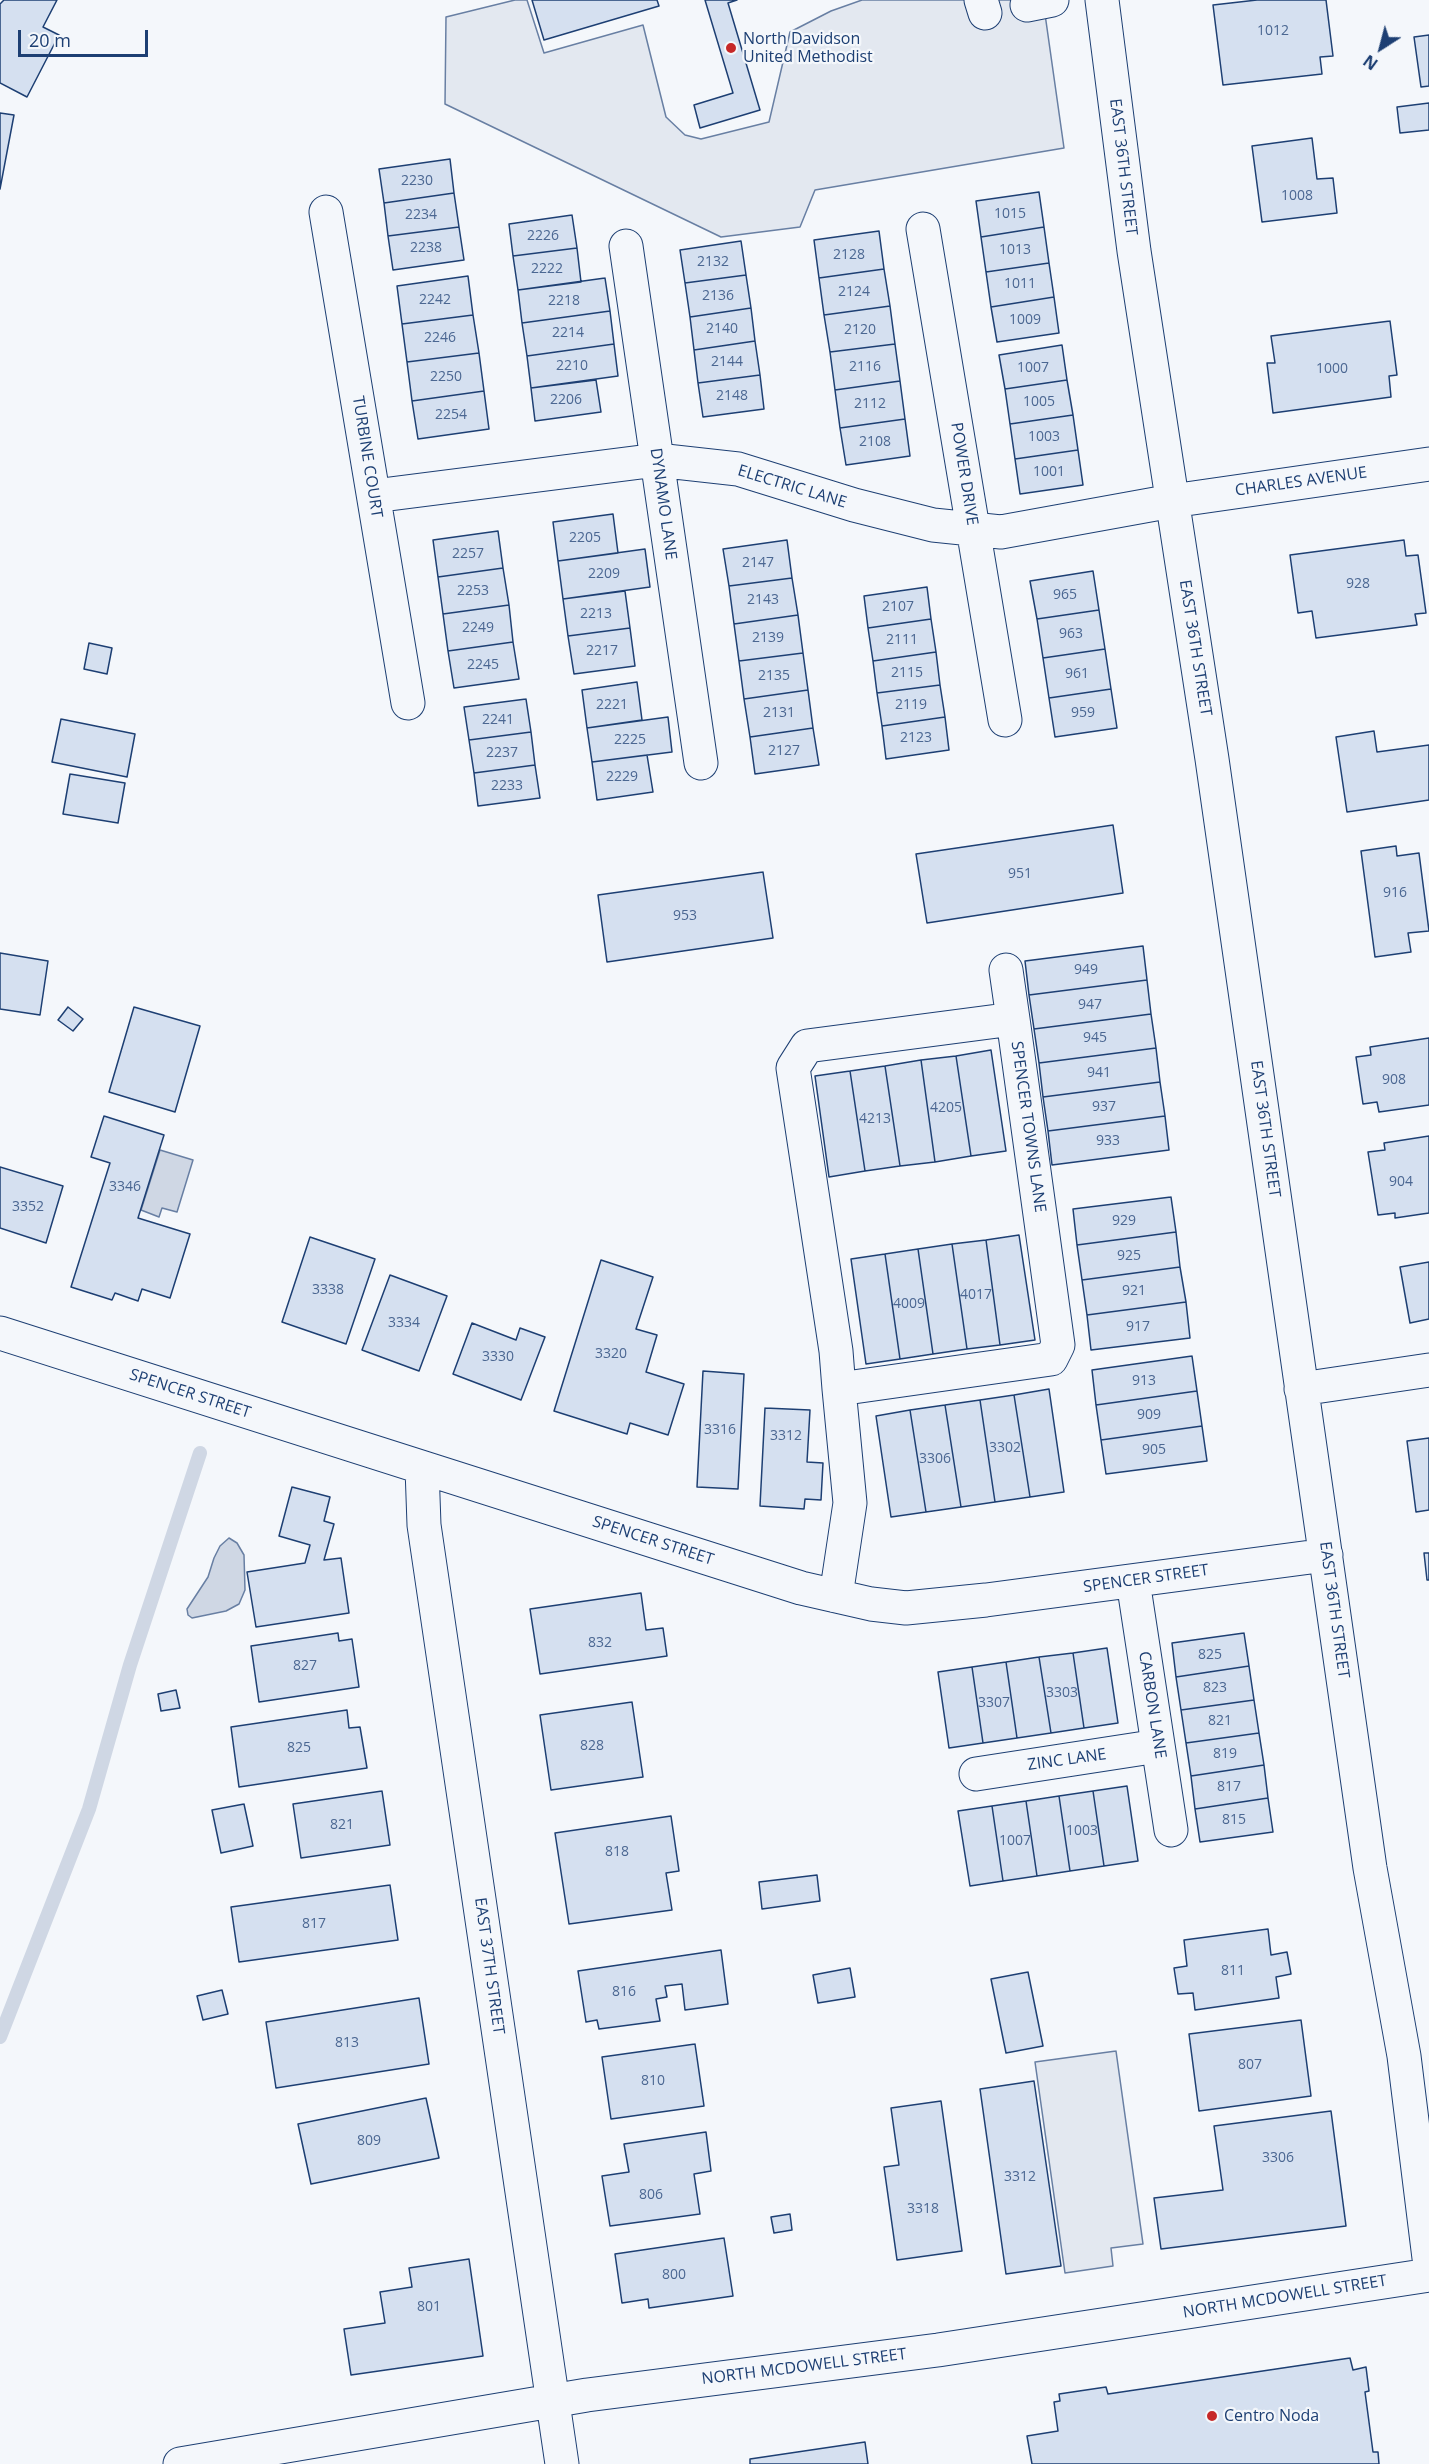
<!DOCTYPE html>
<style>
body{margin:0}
#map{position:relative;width:1429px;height:2464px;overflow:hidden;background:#f4f7fb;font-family:"Open Sans",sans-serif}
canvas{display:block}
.north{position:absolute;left:1351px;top:18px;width:60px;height:60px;-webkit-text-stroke:4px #f4f7fb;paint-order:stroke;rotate:216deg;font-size:16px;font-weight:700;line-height:24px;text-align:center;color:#1d3f73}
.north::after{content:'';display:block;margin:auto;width:21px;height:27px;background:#1d3f73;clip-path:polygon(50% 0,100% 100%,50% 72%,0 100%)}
.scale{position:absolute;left:18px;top:30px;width:130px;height:27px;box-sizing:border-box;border:3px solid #1d3f73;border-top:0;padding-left:8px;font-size:18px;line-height:21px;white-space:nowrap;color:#1d3f73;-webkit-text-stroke:4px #f4f7fb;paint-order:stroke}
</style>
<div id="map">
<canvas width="1429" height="2464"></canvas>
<div class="north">N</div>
<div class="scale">20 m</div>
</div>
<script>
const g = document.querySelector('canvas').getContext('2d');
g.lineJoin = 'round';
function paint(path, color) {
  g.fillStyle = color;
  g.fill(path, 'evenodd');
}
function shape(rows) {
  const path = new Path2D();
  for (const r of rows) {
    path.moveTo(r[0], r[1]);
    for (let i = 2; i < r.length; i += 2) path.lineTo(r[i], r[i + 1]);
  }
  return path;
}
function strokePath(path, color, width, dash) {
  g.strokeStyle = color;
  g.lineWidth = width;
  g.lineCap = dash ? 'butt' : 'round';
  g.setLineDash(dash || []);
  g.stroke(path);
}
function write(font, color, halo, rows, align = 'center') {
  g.font = font + ' "Open Sans",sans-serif';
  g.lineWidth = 4.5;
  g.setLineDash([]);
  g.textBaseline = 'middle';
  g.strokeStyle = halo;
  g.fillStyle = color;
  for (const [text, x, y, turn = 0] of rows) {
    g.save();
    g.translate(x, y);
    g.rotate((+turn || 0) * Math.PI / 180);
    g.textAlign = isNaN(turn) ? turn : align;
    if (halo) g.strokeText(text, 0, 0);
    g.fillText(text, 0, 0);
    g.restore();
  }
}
const parking = shape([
 [515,0,527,0,544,53,643,25,666,117,685,135,701,139,769,122,790,32,831,11,862,0,1043,0,1064,148,815,190,800,227,721,237,445,104,446,17,515,0],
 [1116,2051,1143,2244,1111,2248,1113,2266,1065,2273,1035,2062,1116,2051]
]);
const water = shape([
 [160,1150,193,1160,177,1212,162,1208,159,1217,141,1210,160,1150],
 [229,1538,237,1543,244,1555,245,1590,239,1604,226,1611,192,1618,188,1615,187,1609,208,1577,214,1558,220,1546,229,1538]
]);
const stream = shape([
 [0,2037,89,1809,130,1665,200,1453]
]);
const building = shape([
 [4,0,57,0,43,27,59,35,27,97,0,83,0,4,4,0],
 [532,0,657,0,659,6,544,40,532,0],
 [705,0,737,0,728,3,760,110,700,128,694,105,733,93,705,0],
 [1257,0,1326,0,1333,56,1320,57,1322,74,1223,85,1213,5,1257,0],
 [1429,35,1429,86,1421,87,1414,37,1429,35],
 [1429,103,1429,130,1400,133,1397,107,1429,103],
 [0,113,14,115,0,189,0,113],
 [1312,138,1317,179,1333,178,1337,213,1262,222,1252,146,1312,138],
 [450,159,454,193,384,203,379,169,450,159],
 [1039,192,1044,227,981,237,976,201,1039,192],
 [454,193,459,227,388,236,384,203,454,193],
 [572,215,577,248,513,256,509,224,572,215],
 [459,227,464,260,393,270,388,236,459,227],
 [1044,227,1049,263,986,272,981,237,1044,227],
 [879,231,884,269,819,278,814,240,879,231],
 [741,241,746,275,685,283,680,250,741,241],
 [577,248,581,282,518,290,513,256,577,248],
 [1049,263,1054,297,991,307,986,272,1049,263],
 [884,269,890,306,824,315,819,278,884,269],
 [746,275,751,308,690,317,685,283,746,275],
 [468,276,473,315,402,324,397,286,468,276],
 [605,278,610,311,522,323,518,290,605,278],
 [1054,297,1059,333,997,342,991,307,1054,297],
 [890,306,895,344,830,352,824,315,890,306],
 [751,308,755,341,694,350,690,317,751,308],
 [610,311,614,344,527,356,522,323,610,311],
 [473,315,479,353,407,362,402,324,473,315],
 [1390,321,1397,375,1389,376,1391,397,1273,413,1267,363,1275,363,1271,336,1390,321],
 [755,341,760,375,698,383,694,350,755,341],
 [614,344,618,376,531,388,527,356,614,344],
 [895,344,900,381,835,390,830,352,895,344],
 [1062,345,1067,380,1005,389,999,355,1062,345],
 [479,353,484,391,412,401,407,362,479,353],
 [760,375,764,409,703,417,698,383,760,375],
 [596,380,601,412,535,421,531,388,596,380],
 [1067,380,1073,415,1010,424,1005,389,1067,380],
 [900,381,905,419,840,428,835,390,900,381],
 [484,391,489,429,418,439,412,401,484,391],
 [1073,415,1078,450,1015,459,1010,424,1073,415],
 [905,419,910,456,846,465,840,428,905,419],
 [1078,450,1083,485,1020,494,1015,459,1078,450],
 [613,514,618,553,558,561,553,522,613,514],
 [498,531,503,568,438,577,433,540,498,531],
 [787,540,792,578,729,586,723,549,787,540],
 [1404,540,1406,556,1418,555,1426,613,1415,614,1417,625,1316,638,1312,611,1298,613,1290,555,1404,540],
 [645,549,650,587,563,599,558,561,645,549],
 [503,568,509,605,443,614,438,577,503,568],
 [1093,571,1099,610,1037,619,1030,581,1093,571],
 [792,578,798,615,734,624,729,586,792,578],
 [927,587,931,619,868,628,864,596,927,587],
 [625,591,630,628,568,636,563,599,625,591],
 [509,605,513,642,448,651,443,614,509,605],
 [1099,610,1105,649,1043,658,1037,619,1099,610],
 [798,615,803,653,739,661,734,624,798,615],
 [931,619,936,652,873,661,868,628,931,619],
 [630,628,635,666,574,674,568,636,630,628],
 [513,642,519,679,454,688,448,651,513,642],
 [89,643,112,648,107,674,84,669,89,643],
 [1105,649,1111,689,1049,698,1043,658,1105,649],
 [936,652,940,685,877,693,873,661,936,652],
 [803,653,808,690,744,699,739,661,803,653],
 [637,682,642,720,587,728,582,690,637,682],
 [940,685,945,717,882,726,877,693,940,685],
 [1111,689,1117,728,1055,737,1049,698,1111,689],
 [808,690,813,728,750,737,744,699,808,690],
 [526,699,531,732,469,740,464,707,526,699],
 [668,717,672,752,592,762,587,728,668,717],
 [945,717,949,750,886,759,882,726,945,717],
 [61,719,135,734,127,777,52,762,61,719],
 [813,728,819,765,755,774,750,737,813,728],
 [1374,731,1377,752,1429,745,1429,800,1347,812,1336,737,1374,731],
 [531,732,535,765,474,773,469,740,531,732],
 [647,755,653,792,597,800,592,762,647,755],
 [535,765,540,798,478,806,474,773,535,765],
 [70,774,125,783,118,823,63,814,70,774],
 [1113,825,1123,893,927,923,916,854,1113,825],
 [1396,846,1397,856,1419,853,1429,931,1408,933,1411,952,1375,957,1361,851,1396,846],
 [763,872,773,938,607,962,598,895,763,872],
 [1143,946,1147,980,1029,995,1025,961,1143,946],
 [0,953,48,961,40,1015,0,1009,0,953],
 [1147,980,1151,1014,1034,1029,1029,995,1147,980],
 [68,1007,83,1019,73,1031,58,1020,68,1007],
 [134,1007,200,1026,175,1112,109,1092,134,1007],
 [1151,1014,1156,1048,1039,1063,1034,1029,1151,1014],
 [1429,1038,1429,1105,1379,1112,1377,1102,1363,1104,1356,1057,1371,1055,1370,1047,1429,1038],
 [1156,1048,1160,1082,1043,1097,1039,1063,1156,1048],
 [991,1050,1006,1151,971,1156,956,1056,991,1050],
 [956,1056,971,1156,935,1162,921,1060,956,1056],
 [921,1060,935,1162,900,1166,885,1066,921,1060],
 [885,1066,900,1166,865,1171,850,1071,885,1066],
 [850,1071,865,1171,829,1177,815,1076,850,1071],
 [1160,1082,1165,1116,1048,1131,1043,1097,1160,1082],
 [104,1116,164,1135,138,1218,190,1234,170,1298,142,1289,138,1301,115,1293,112,1300,71,1287,110,1163,91,1157,104,1116],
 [1165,1116,1169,1150,1052,1165,1048,1131,1165,1116],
 [1429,1136,1429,1213,1395,1218,1395,1213,1378,1215,1368,1152,1385,1150,1384,1143,1429,1136],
 [0,1167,63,1186,46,1243,0,1228,0,1167],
 [1171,1197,1176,1232,1077,1245,1073,1209,1171,1197],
 [1176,1232,1180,1267,1082,1280,1077,1245,1176,1232],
 [1019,1235,1035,1340,1000,1345,986,1240,1019,1235],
 [310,1237,375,1259,346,1344,282,1322,310,1237],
 [986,1240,1000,1345,967,1349,952,1244,986,1240],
 [952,1244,967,1349,933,1354,918,1249,952,1244],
 [918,1249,933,1354,900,1359,885,1254,918,1249],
 [885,1254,900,1359,866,1364,851,1259,885,1254],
 [601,1260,653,1277,636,1329,657,1335,646,1372,684,1384,668,1435,630,1423,627,1434,554,1411,601,1260],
 [1429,1262,1429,1319,1410,1323,1400,1267,1429,1262],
 [1180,1267,1186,1302,1087,1315,1082,1280,1180,1267],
 [390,1275,447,1296,419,1371,362,1350,390,1275],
 [1186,1302,1190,1338,1091,1350,1087,1315,1186,1302],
 [472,1323,516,1340,520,1328,545,1337,521,1400,453,1374,472,1323],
 [1192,1356,1197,1391,1096,1405,1092,1370,1192,1356],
 [703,1371,744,1374,738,1489,697,1487,703,1371],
 [1049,1389,1064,1492,1030,1497,1014,1395,1049,1389],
 [1197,1391,1202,1426,1101,1440,1096,1405,1197,1391],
 [1014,1395,1030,1497,995,1502,980,1400,1014,1395],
 [980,1400,995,1502,961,1507,945,1405,980,1400],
 [945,1405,961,1507,926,1512,910,1410,945,1405],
 [765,1408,810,1410,807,1462,823,1463,821,1500,805,1499,804,1509,760,1506,765,1408],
 [910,1410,926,1512,891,1517,876,1416,910,1410],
 [1202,1426,1207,1461,1106,1474,1101,1440,1202,1426],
 [1429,1438,1429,1510,1416,1512,1407,1441,1429,1438],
 [292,1487,330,1497,324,1521,334,1524,324,1560,341,1558,349,1613,256,1627,247,1572,305,1563,310,1545,279,1536,292,1487],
 [1424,1553,1429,1553,1429,1580,1427,1580,1424,1553],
 [641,1593,646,1630,663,1628,667,1656,540,1674,530,1609,641,1593],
 [338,1633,339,1641,352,1639,359,1687,259,1702,251,1646,338,1633],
 [1244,1633,1249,1666,1176,1677,1172,1643,1244,1633],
 [1107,1648,1118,1723,1084,1728,1073,1653,1107,1648],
 [1073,1653,1084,1728,1051,1733,1039,1657,1073,1653],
 [1039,1657,1051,1733,1017,1738,1006,1662,1039,1657],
 [1006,1662,1017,1738,983,1743,972,1667,1006,1662],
 [1249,1666,1254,1700,1181,1710,1176,1677,1249,1666],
 [972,1667,983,1743,949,1748,938,1672,972,1667],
 [176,1690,180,1708,161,1711,158,1694,176,1690],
 [1254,1700,1259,1733,1186,1743,1181,1710,1254,1700],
 [632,1702,643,1777,551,1790,540,1715,632,1702],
 [347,1710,349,1728,360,1727,367,1768,239,1787,231,1727,347,1710],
 [1259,1733,1264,1765,1191,1776,1186,1743,1259,1733],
 [1264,1765,1268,1798,1195,1809,1191,1776,1264,1765],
 [1127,1786,1138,1861,1104,1866,1093,1791,1127,1786],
 [382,1791,390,1845,301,1858,293,1804,382,1791],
 [1093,1791,1104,1866,1070,1871,1059,1796,1093,1791],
 [1059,1796,1070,1871,1037,1876,1026,1801,1059,1796],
 [1268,1798,1273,1832,1200,1842,1195,1809,1268,1798],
 [1026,1801,1037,1876,1003,1881,992,1806,1026,1801],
 [244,1804,253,1846,221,1853,212,1810,244,1804],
 [992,1806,1003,1881,970,1886,958,1811,992,1806],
 [671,1816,679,1871,666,1873,672,1910,569,1924,555,1833,671,1816],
 [817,1875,820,1901,762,1909,759,1882,817,1875],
 [390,1885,398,1940,239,1962,231,1907,390,1885],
 [1268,1929,1271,1955,1287,1952,1291,1974,1276,1977,1279,1998,1195,2010,1193,1993,1178,1994,1174,1968,1187,1966,1184,1940,1268,1929],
 [721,1950,728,2004,685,2010,682,1984,665,1986,667,1997,656,1999,660,2021,599,2029,597,2020,586,2022,578,1971,721,1950],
 [850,1968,855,1997,818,2003,813,1975,850,1968],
 [1028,1972,1043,2046,1006,2053,991,1979,1028,1972],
 [222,1990,228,2014,203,2020,197,1996,222,1990],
 [419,1998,429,2064,276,2088,266,2022,419,1998],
 [1301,2020,1311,2096,1199,2111,1189,2034,1301,2020],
 [695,2044,704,2106,611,2119,602,2057,695,2044],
 [1034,2081,1061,2266,1006,2274,980,2089,1034,2081],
 [426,2098,439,2158,311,2184,298,2124,426,2098],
 [941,2101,962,2251,897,2260,884,2167,899,2165,891,2108,941,2101],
 [1331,2111,1346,2226,1161,2249,1154,2198,1223,2190,1214,2126,1331,2111],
 [706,2132,711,2171,694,2174,700,2214,610,2226,602,2176,629,2172,624,2144,706,2132],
 [790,2214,792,2230,774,2233,771,2217,790,2214],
 [724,2238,733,2296,649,2308,648,2299,622,2303,615,2254,724,2238],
 [469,2259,483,2356,351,2375,344,2329,385,2323,380,2292,412,2287,409,2268,469,2259],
 [1350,2358,1353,2370,1366,2367,1369,2391,1365,2392,1373,2452,1378,2452,1379,2464,1032,2464,1027,2436,1058,2431,1054,2402,1060,2401,1059,2394,1106,2387,1108,2394,1350,2358],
 [865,2442,868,2464,750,2464,750,2459,865,2442]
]);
const minor = shape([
 [981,0,985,13],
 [1102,0,1134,251,1212,759,1370,1868,1404,2056,1429,2258],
 [1027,5,1052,0],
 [326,212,408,703],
 [923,229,1005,720],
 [626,246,701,763],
 [374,496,657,460,738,469,854,505,933,525,1001,532,1172,501,1429,464],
 [1006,970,1013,1019],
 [0,1333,801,1588,871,1604,906,1608,986,1600,1326,1555],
 [1301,1389,1429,1370],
 [422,1468,424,1525,562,2464],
 [1133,1581,1171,1830],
 [836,1596,850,1503,839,1389,836,1351,793,1068,807,1046,1013,1019,1058,1345,1051,1359,839,1389],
 [976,1774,1158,1746],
 [180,2464,587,2395,938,2350,1429,2275]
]);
const markers = [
 [731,48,6,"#c62828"],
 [1212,2416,6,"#c62828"]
];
const numberNames = [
 ["1012",1273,31],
 ["2230",417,181],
 ["1008",1297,196],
 ["1015",1010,214],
 ["2234",421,215],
 ["2226",543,236],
 ["2238",426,248],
 ["1013",1015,250],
 ["2128",849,255],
 ["2132",713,262],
 ["2222",547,269],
 ["1011",1020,284],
 ["2124",854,292],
 ["2136",718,296],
 ["2242",435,300],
 ["2218",564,301],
 ["1009",1025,320],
 ["2140",722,329],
 ["2120",860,330],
 ["2214",568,333],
 ["2246",440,338],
 ["2144",727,362],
 ["2210",572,366],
 ["2116",865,367],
 ["1007",1033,368],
 ["1000",1332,369],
 ["2250",446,377],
 ["2148",732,396],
 ["2206",566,400],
 ["1005",1039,402],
 ["2112",870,404],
 ["2254",451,415],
 ["1003",1044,437],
 ["2108",875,442],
 ["1001",1049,472],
 ["2205",585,538],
 ["2257",468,554],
 ["2147",758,563],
 ["2209",604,574],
 ["928",1358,584],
 ["2253",473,591],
 ["965",1065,595],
 ["2143",763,600],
 ["2107",898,607],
 ["2213",596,614],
 ["2249",478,628],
 ["963",1071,634],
 ["2139",768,638],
 ["2111",902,640],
 ["2217",602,651],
 ["2245",483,665],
 ["2115",907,673],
 ["961",1077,674],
 ["2135",774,676],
 ["2221",612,705],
 ["2119",911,705],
 ["2131",779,713],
 ["959",1083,713],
 ["2241",498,720],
 ["2123",916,738],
 ["2225",630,740],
 ["2127",784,751],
 ["2237",502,753],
 ["2229",622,777],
 ["2233",507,786],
 ["951",1020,874],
 ["916",1395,893],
 ["953",685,916],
 ["949",1086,970],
 ["947",1090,1005],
 ["945",1095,1038],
 ["941",1099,1073],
 ["908",1394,1080],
 ["937",1104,1107],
 ["4205",946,1108],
 ["4213",875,1119],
 ["933",1108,1141],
 ["904",1401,1182],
 ["3346",125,1187],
 ["3352",28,1207],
 ["929",1124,1221],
 ["925",1129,1256],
 ["3338",328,1290],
 ["921",1134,1291],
 ["4017",976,1295],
 ["4009",909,1304],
 ["3334",404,1323],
 ["917",1138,1327],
 ["3320",611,1354],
 ["3330",498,1357],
 ["913",1144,1381],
 ["909",1149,1415],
 ["3316",720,1430],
 ["3312",786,1436],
 ["3302",1005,1448],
 ["905",1154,1450],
 ["3306",935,1459],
 ["832",600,1643],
 ["825",1210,1655],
 ["827",305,1666],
 ["823",1215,1688],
 ["3303",1062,1693],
 ["3307",994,1703],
 ["821",1220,1721],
 ["828",592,1746],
 ["825",299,1748],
 ["819",1225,1754],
 ["817",1229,1787],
 ["815",1234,1820],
 ["821",342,1825],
 ["1003",1082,1831],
 ["1007",1015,1841],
 ["818",617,1852],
 ["817",314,1924],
 ["811",1233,1971],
 ["816",624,1992],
 ["813",347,2043],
 ["807",1250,2065],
 ["810",653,2081],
 ["809",369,2141],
 ["3306",1278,2158],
 ["3312",1020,2177],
 ["806",651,2195],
 ["3318",923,2209],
 ["800",674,2275],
 ["801",429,2307]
];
const poiNames = [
 ["North Davidson",743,39],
 ["United Methodist",743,57],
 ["Centro Noda",1224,2416]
];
const streetNames = [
 ["EAST 36TH STREET",1123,167,83],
 ["TURBINE COURT",367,457,81],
 ["POWER DRIVE",964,474,81],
 ["CHARLES AVENUE",1301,482,-8],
 ["ELECTRIC LANE",792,487,17],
 ["DYNAMO LANE",663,504,82],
 ["EAST 36TH STREET",1195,648,81],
 ["SPENCER TOWNS LANE",1028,1127,82],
 ["EAST 36TH STREET",1265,1129,82],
 ["SPENCER STREET",190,1394,18],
 ["SPENCER STREET",653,1541,18],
 ["SPENCER STREET",1146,1579,-8],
 ["EAST 36TH STREET",1334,1610,82],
 ["CARBON LANE",1152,1705,81],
 ["ZINC LANE",1067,1760,-8],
 ["EAST 37TH STREET",489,1966,82],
 ["NORTH MCDOWELL STREET",1285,2297,-9],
 ["NORTH MCDOWELL STREET",804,2367,-7]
];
paint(parking, '#e3e8f0');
strokePath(parking, '#687fa3', 1.5);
paint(water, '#cfd7e4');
strokePath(water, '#687fa3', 1.5);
strokePath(stream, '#cfd7e4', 14);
paint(building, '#d5e0f0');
strokePath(building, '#1d3f73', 1.5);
strokePath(minor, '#1d3f73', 35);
strokePath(minor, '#f4f7fb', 33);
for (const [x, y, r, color] of markers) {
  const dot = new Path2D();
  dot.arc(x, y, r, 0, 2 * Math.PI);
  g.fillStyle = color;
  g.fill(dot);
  strokePath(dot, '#f4f7fb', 2);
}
write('14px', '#4b6792', null, numberNames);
write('16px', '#1d3f73', '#f4f7fb', poiNames, 'left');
write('16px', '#1d3f73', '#f4f7fb', streetNames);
</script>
